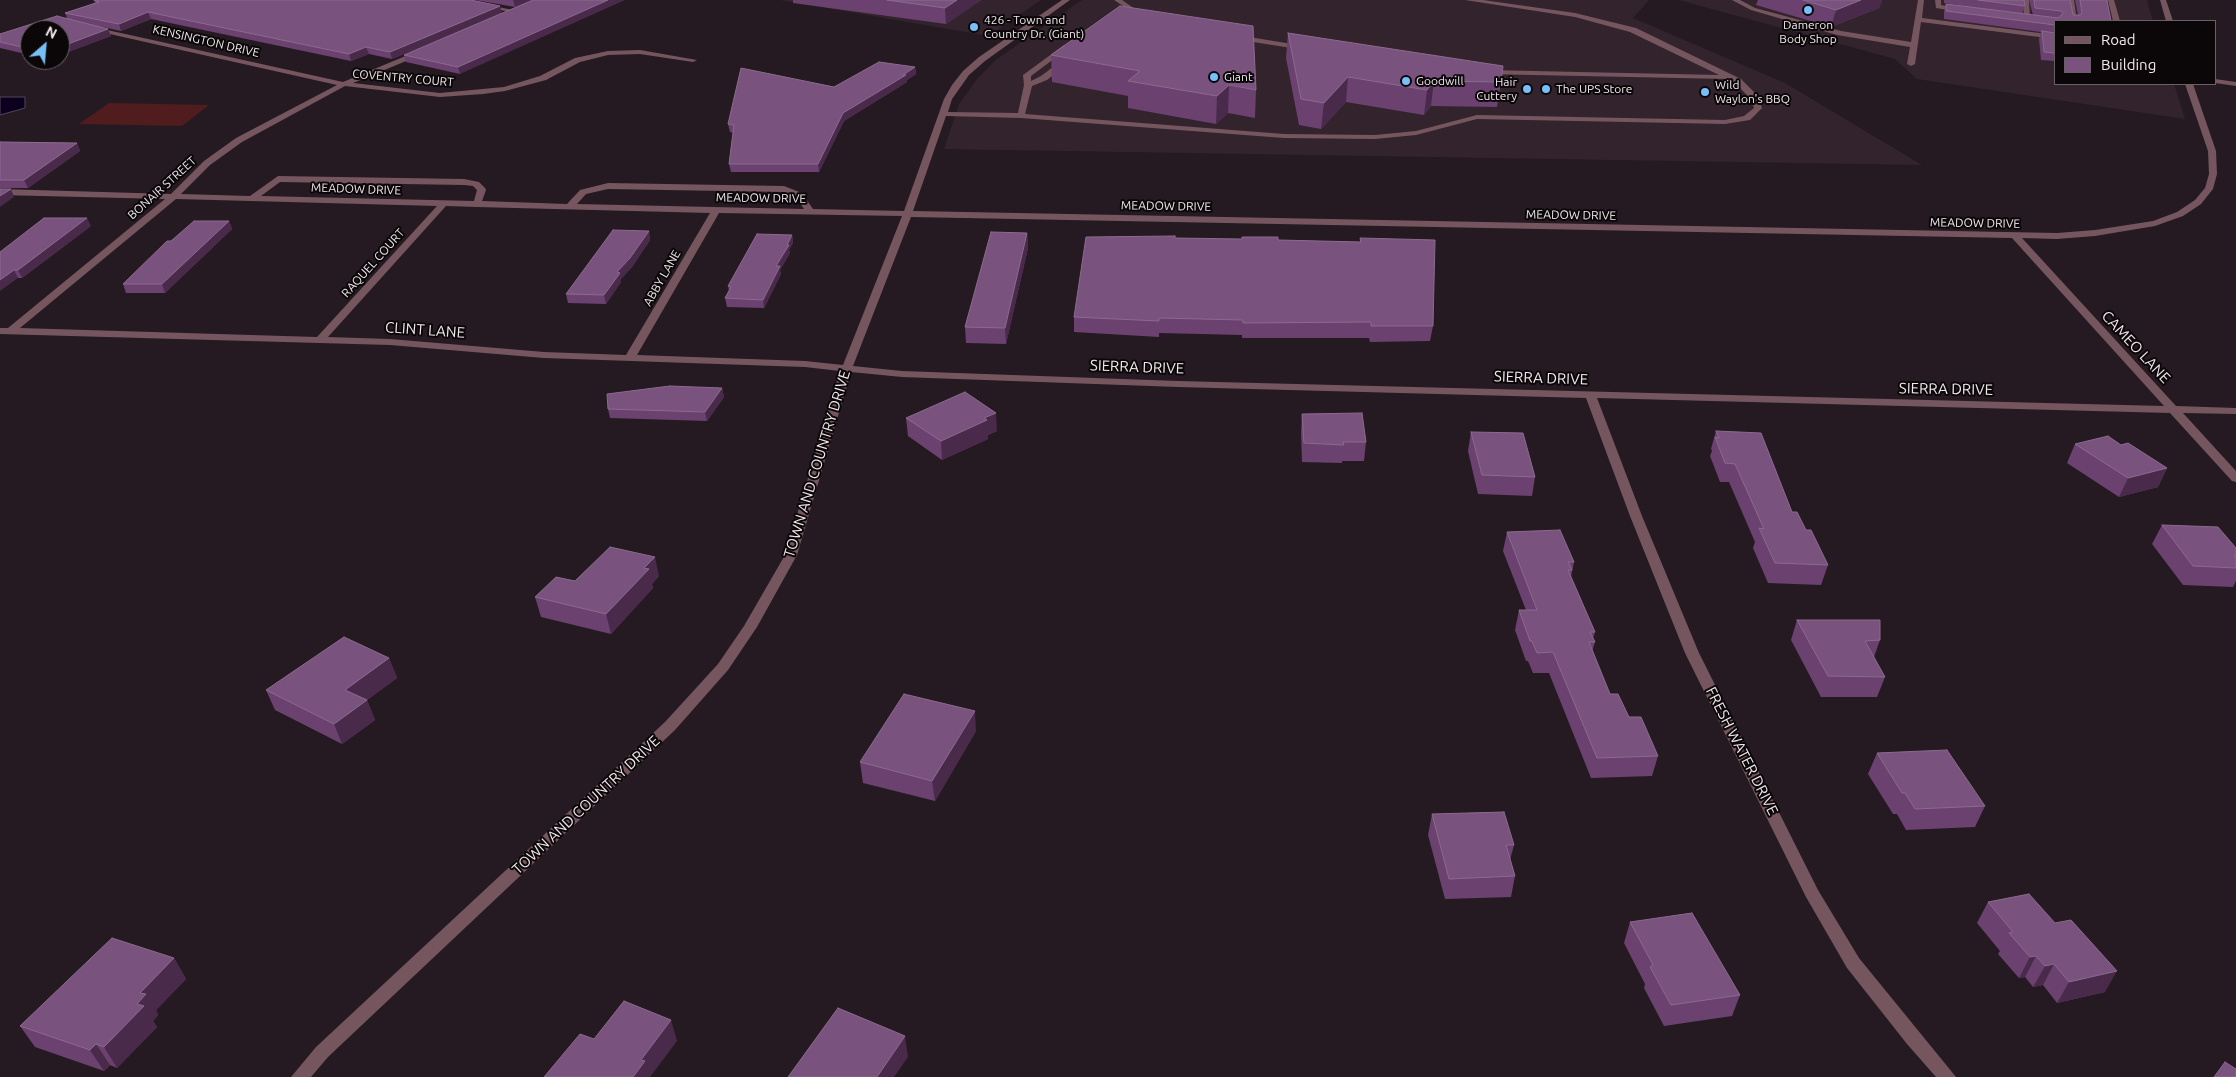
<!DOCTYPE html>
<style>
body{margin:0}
#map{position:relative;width:2236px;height:1077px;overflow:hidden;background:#251a21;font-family:Ubuntu,sans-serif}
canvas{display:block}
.legend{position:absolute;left:2054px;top:20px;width:162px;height:65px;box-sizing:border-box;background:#0b0709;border:1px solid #676164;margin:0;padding:6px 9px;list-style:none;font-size:15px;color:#f0e8ec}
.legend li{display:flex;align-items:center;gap:10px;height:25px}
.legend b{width:25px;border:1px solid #676164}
.north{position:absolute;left:20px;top:20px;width:50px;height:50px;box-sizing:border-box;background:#0b0709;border:1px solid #676164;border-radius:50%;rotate:27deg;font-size:14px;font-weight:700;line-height:20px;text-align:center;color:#f0e8ec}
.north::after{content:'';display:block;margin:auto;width:18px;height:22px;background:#77bff7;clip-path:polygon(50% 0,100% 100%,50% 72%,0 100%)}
</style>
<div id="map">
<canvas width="2236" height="1077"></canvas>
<ul class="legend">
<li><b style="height:6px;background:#76565e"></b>Road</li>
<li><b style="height:14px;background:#79537e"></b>Building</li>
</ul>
<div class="north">N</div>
</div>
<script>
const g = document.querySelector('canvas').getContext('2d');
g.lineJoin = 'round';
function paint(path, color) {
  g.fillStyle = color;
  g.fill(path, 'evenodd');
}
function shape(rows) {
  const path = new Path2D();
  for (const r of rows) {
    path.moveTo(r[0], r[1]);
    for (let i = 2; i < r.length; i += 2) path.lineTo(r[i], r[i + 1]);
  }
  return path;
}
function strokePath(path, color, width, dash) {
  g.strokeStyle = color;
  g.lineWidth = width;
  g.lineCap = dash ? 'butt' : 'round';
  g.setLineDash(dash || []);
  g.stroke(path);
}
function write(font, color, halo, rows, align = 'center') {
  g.font = font + ' Ubuntu,sans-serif';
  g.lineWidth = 4;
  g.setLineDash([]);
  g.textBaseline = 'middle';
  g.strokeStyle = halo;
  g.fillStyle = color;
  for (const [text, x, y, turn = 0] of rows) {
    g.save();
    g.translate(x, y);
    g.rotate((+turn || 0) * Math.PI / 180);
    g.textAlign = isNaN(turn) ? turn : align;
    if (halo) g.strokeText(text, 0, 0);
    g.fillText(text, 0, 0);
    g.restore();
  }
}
const built = shape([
 [780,0,1041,0,989,36],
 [1082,0,1649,0,1633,18,1785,83,1922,165,944,149,959,104,978,78,997,59],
 [1679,0,2147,0,2153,21,2055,21,2055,84,2174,84,2185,119,1917,79,1895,59]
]);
const green = shape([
 [109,103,209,105,182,126,79,124]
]);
const water = shape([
 [0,97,25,97,25,108,0,115,0,97]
]);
const minor = shape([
 [449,0,464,0,518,11,515,13,449,0],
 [1062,0,1070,0,985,61,969,75,952,99,948,112,1018,113,1024,85,1023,75,1064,45,1068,47,1067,49,1031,76,1031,81,1041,76,1061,61,1068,63,1047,80,1032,86,1025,114,1284,134,1375,135,1416,131,1477,115,1725,120,1744,116,1754,108,1750,98,1735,83,1728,79,1484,74,1484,70,1487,70,1719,75,1630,32,1575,17,1465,0,1483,0,1575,13,1636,28,1741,79,1757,95,1762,108,1750,120,1725,124,1477,119,1416,135,1375,139,1284,138,1021,118,946,116,913,211,2057,233,2095,230,2153,221,2177,212,2195,200,2205,188,2209,174,2208,151,2185,84,2193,84,2216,151,2217,174,2213,189,2201,204,2183,216,2155,226,2095,236,2057,239,2022,238,2176,406,2236,408,2236,414,2183,413,2236,471,2236,482,2232,481,2170,413,1597,398,1642,516,1699,653,1818,890,1859,958,1956,1077,1936,1077,1907,1044,1847,968,1806,897,1685,653,1630,516,1586,398,1178,387,902,377,851,372,797,555,757,627,728,670,675,730,328,1057,311,1077,291,1077,316,1047,665,722,718,664,744,626,785,555,840,371,805,367,544,358,390,345,0,334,0,328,8,328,165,199,0,195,0,189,171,194,204,161,236,138,337,85,92,30,88,28,89,26,343,82,420,50,423,50,423,54,353,83,440,93,504,87,540,76,575,58,608,51,640,50,697,60,693,62,640,54,608,55,580,62,546,80,505,91,483,94,440,97,345,86,242,142,210,165,181,194,250,196,278,176,464,179,479,182,485,188,486,190,482,201,567,204,580,190,608,183,784,186,802,193,813,209,904,211,944,99,952,85,963,71,979,57,1062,0],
 [280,182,464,185,473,186,477,190,474,201,261,196,280,182],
 [608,189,783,192,796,197,804,209,577,204,586,194,608,189],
 [176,199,437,206,317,337,20,328,176,199],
 [446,206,477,207,710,213,626,355,544,352,390,339,328,337,446,206],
 [719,213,902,216,843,365,805,361,637,355,719,213],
 [911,217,2012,238,2164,406,1178,381,902,371,853,366,911,217],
 [1114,0,1122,0,1145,16,1140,17,1114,0],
 [1732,0,1740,0,1755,8,1841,31,1911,42,1918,0,1924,0,1922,18,2055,35,2055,39,1921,22,1915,64,1911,66,1907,64,1910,47,1837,35,1751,10,1732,0],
 [1935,0,1941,0,1941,5,1963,10,1960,12,1936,8,1935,0],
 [2023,0,2029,0,2030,19,2024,18,2023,0],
 [2068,0,2074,0,2077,21,2070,21,2068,0],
 [2108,0,2114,0,2120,21,2113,21,2108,0],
 [2160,0,2166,0,2173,21,2166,21,2160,0],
 [1237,35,1304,46,1308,48,1304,50,1234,39,1233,37,1237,35],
 [2215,79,2236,82,2236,86,2215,83,2215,79]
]);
const wall = shape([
 [94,0,502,13,392,59,369,54,351,61,151,19,121,31,98,26,108,29,111,36,60,55,60,30,30,30,30,55,0,48,0,34,67,18,65,13,95,3],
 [475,0,531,0,515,7],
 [533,0,460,74,406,62,404,55],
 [793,0,981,0,946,24,793,3],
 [1758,0,1882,0,1879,8,1831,27,1756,5],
 [1944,0,2024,0,2025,6,2022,14,2033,15,2029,0,2070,0,2073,15,2078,15,2075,0,2107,0,2111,21,2055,21,2055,61,2041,60,2039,39,2041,32,1944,19,1944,12,1946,4,1966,6,1944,3],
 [1288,33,1501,82,1497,107,1431,106,1424,115,1346,102,1321,129,1299,125,1286,58],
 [1051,55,1256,90,1255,118,1228,113,1216,124,1128,108,1128,96,1052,82],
 [915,67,916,74,907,80,907,82,844,121,819,172,731,172,729,164,733,133,730,132,728,124,834,87],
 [0,142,77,143,80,151,28,188,0,188],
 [229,221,232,229,165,293,126,293,123,284,171,241],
 [91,226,22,278,18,278,0,252],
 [649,231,650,240,632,267,621,279,621,282,606,304,568,303,566,294],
 [1027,233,1028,248,1006,344,966,343,965,327],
 [792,235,793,243,789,250,790,253,780,270,781,274,764,308,727,307,725,298,729,291,728,286],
 [1175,238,1360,242,1360,238,1433,326,1430,341,1370,342,1369,338,1242,338,1242,335,1159,333,1159,337,1074,332,1074,317],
 [722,388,724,397,707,421,610,418,608,409],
 [1302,414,1366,442,1364,461,1342,461,1342,463,1302,462,1301,433],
 [906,418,997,431,988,435,988,439,942,460,908,436],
 [1716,431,1792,512,1806,530,1828,565,1821,585,1768,583,1753,548,1755,542,1729,482,1720,482,1710,456,1712,451,1711,449],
 [1471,432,1535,477,1532,496,1478,494,1468,451],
 [2075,444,2121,445,2167,468,2158,487,2119,497,2067,463],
 [2162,525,2236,548,2236,581,2233,587,2183,585,2152,544],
 [1507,532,1574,562,1571,577,1595,632,1593,638,1595,642,1592,652,1610,694,1629,717,1658,756,1652,776,1591,778,1549,673,1533,673,1528,661,1526,661,1515,630,1519,610,1526,610,1503,551],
 [659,576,652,584,653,588,611,634,541,617,535,597,575,581],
 [1797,620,1880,640,1874,657,1885,677,1877,697,1821,697,1791,640],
 [389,658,397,678,367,700,375,720,342,744,275,710,266,690],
 [976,731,935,801,863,783,860,762],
 [1877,753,1985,806,1975,827,1906,830,1897,814,1893,814,1868,774],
 [1432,814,1514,845,1510,860,1515,876,1511,897,1445,899,1428,835],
 [1988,902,2105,992,2057,1003,2043,985,2033,987,2025,977,2019,978,1998,954,2000,951,1977,923],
 [1630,922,1740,995,1732,1016,1664,1026,1644,988,1645,984,1624,943],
 [174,958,186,979,156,1010,158,1015,153,1021,157,1027,117,1068,110,1065,104,1071,35,1047,20,1026]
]);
const shadedWall = shape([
 [513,0,531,0,515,7],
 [608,0,625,0,460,74,458,67],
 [957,0,981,0,946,24,945,8],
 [1861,0,1882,0,1879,8,1831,27,1836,10],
 [500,6,502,13,392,59,390,52],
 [148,12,151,19,121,31,119,24],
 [108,29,111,36,60,55,60,47],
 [366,47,369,54,351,61,349,54],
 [915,67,916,74,907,80,907,82,844,121,819,172,818,164,843,113],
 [1348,77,1346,102,1321,129,1324,103],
 [1434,81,1431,106,1424,115,1427,90],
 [1229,85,1228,113,1216,124,1217,96],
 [77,143,80,151,28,188,24,180],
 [11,189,14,197,0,207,0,196],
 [87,218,91,226,22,278,18,270],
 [229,221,232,229,165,293,162,284],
 [649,231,650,240,632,267,621,279,621,282,606,304,604,295,617,272],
 [1027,233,1028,248,1006,344,1005,328],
 [792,235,793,243,789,250,790,253,780,270,781,274,764,308,763,300,776,266],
 [14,270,18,278,0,291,0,280],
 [722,388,724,397,707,421,705,412],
 [996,413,997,431,988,435,988,439,942,460,941,441,984,418],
 [2167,468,2158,487,2119,497,2128,478],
 [655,557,659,576,652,584,653,588,611,634,606,614,644,568],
 [389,658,397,678,353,710,345,690],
 [367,700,375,720,342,744,334,724],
 [975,711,976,731,935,801,932,781],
 [2036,956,2025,977,2019,978,2030,957],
 [174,958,186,979,156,1010,158,1015,153,1021,157,1027,117,1068,104,1047,137,1004,140,993],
 [2054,964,2043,985,2033,987,2045,966],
 [2117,971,2105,992,2057,1003,2069,982],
 [671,1020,677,1041,650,1077,633,1077,641,1060],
 [905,1036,908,1057,894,1077,877,1077],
 [96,1044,110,1065,104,1071,90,1050]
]);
const building = shape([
 [94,0,471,0,500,6,390,52,366,47,349,54,148,12,119,24,65,13,99,2,94,0],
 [533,0,608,0,458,67,404,55,533,0],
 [887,0,957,0,945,8,887,0],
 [1803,0,1861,0,1836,10,1803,0],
 [1978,0,2024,0,2025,6,1978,0],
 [2034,0,2070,0,2073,15,2080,15,2082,13,2080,0,2107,0,2111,21,2055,21,2055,25,1946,11,1946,4,2058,18,2063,13,2061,11,2035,8,2034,0],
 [1120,6,1253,26,1256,90,1229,85,1217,96,1128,81,1140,71,1051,55,1120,6],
 [57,16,108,29,60,47,60,30,30,30,30,49,0,42,0,34,57,16],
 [2042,31,2055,33,2055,53,2044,52,2042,31],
 [1288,33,1503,66,1501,82,1434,81,1427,90,1348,77,1324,103,1301,99,1288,33],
 [879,62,915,67,903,75,906,75,843,113,818,164,729,164,734,125,728,124,741,68,834,87,879,62],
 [0,142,77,143,24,180,0,180,0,142],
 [0,189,11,189,0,196,0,189],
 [44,218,87,218,18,270,14,270,0,280,0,252,44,218],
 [194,221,229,221,162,284,123,284,167,241,171,241,194,221],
 [613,230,649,231,630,258,617,272,620,273,604,295,566,294,613,230],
 [991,232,1027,233,1005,328,965,327,991,232],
 [757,234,792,235,787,245,789,245,776,266,780,266,763,300,725,298,731,287,728,286,757,234],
 [1175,236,1175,238,1242,239,1242,237,1278,237,1278,240,1361,242,1360,238,1435,240,1433,326,1371,326,1371,322,1243,323,1243,320,1159,318,1159,321,1074,317,1086,237,1175,236],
 [670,386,722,388,705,412,608,409,607,394,670,386],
 [965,392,996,413,984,418,987,420,941,441,906,418,965,392],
 [1362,413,1366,442,1343,442,1344,445,1304,443,1302,414,1362,413],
 [1716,431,1761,433,1792,512,1797,512,1806,530,1811,530,1828,565,1775,563,1759,528,1764,529,1735,464,1725,463,1715,437,1719,438,1716,431],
 [1471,432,1523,433,1535,477,1482,475,1471,432],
 [2108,436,2121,445,2128,443,2167,468,2128,478,2075,444,2108,436],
 [2162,525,2218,527,2236,548,2236,556,2234,556,2236,559,2236,568,2193,566,2162,525],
 [1560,530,1574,562,1568,562,1572,570,1568,570,1595,632,1590,632,1595,642,1589,642,1610,694,1618,694,1629,717,1641,717,1658,756,1597,758,1553,652,1537,653,1532,641,1530,641,1519,610,1537,610,1507,532,1560,530],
 [610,547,655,557,644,568,649,569,606,614,535,597,556,577,575,581,610,547],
 [1797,620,1880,620,1880,640,1865,641,1885,677,1828,676,1797,620],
 [344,637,389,658,345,690,367,700,334,724,266,690,344,637],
 [904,694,975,711,932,781,860,762,904,694],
 [1947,750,1985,806,1915,809,1905,793,1902,793,1877,753,1947,750],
 [1504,812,1514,845,1506,845,1515,876,1449,879,1432,814,1504,812],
 [2029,894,2055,923,2071,920,2117,971,2069,982,2054,964,2045,966,2036,956,2030,957,2009,933,2013,932,1988,902,2029,894],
 [1692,913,1740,995,1671,1005,1650,967,1653,965,1630,922,1692,913],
 [112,938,174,958,140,993,146,994,137,1004,144,1006,104,1047,96,1044,90,1050,20,1026,112,938],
 [624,1001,671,1020,641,1060,645,1061,633,1077,544,1077,580,1034,594,1039,624,1001],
 [838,1008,905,1036,877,1077,788,1077,838,1008],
 [2225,1062,2236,1069,2236,1077,2214,1077,2225,1062]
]);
const markers = [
 [1808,10,5,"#77bff7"],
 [974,27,5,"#77bff7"],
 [1214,77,5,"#77bff7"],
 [1406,81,5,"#77bff7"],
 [1527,89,5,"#77bff7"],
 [1546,89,5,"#77bff7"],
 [1705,92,5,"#77bff7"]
];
const farPoinames = [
 ["426 - Town and",984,20],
 ["Country Dr. (Giant)",984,34],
 ["Dameron",1808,25,"center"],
 ["Body Shop",1808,39,"center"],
 ["Giant",1224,77],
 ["Goodwill",1416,81],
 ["Hair",1517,82,"right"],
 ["Cuttery",1517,96,"right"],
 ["Wild",1715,85],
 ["Waylon's BBQ",1715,99],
 ["The UPS Store",1556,89]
];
const farStreetnames = [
 ["KENSINGTON DRIVE",206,41,13],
 ["COVENTRY COURT",403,78,5],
 ["BONAIR STREET",162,188,-42],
 ["MEADOW DRIVE",356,189,2],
 ["MEADOW DRIVE",761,198,1],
 ["MEADOW DRIVE",1166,206,1],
 ["MEADOW DRIVE",1571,215,1],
 ["MEADOW DRIVE",1975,223,1],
 ["RAQUEL COURT",373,263,-48],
 ["ABBY LANE",662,278,-60]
];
const streetNames = [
 ["CLINT LANE",425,330,4],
 ["CAMEO LANE",2136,347,47],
 ["SIERRA DRIVE",1137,367,2],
 ["SIERRA DRIVE",1541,378,2],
 ["SIERRA DRIVE",1946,389,1],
 ["TOWN AND COUNTRY DRIVE",817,464,-73],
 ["FRESH WATER DRIVE",1742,751,63],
 ["TOWN AND COUNTRY DRIVE",586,805,-43]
];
paint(built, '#33232d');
paint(green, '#511c1d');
paint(water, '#0b001d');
strokePath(water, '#50465b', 1);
paint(minor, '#76565e');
paint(wall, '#6b4170');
paint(shadedWall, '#492a4b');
paint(building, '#79537e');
strokePath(building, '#8c6a8f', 1);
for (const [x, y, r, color] of markers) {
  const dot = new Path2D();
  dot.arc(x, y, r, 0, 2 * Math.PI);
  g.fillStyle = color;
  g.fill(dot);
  strokePath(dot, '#0b0709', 2);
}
write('12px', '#f0e8ec', '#0b0709', farPoinames, 'left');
write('12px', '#f0e8ec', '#0b0709', farStreetnames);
write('15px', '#f0e8ec', '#0b0709', streetNames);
</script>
